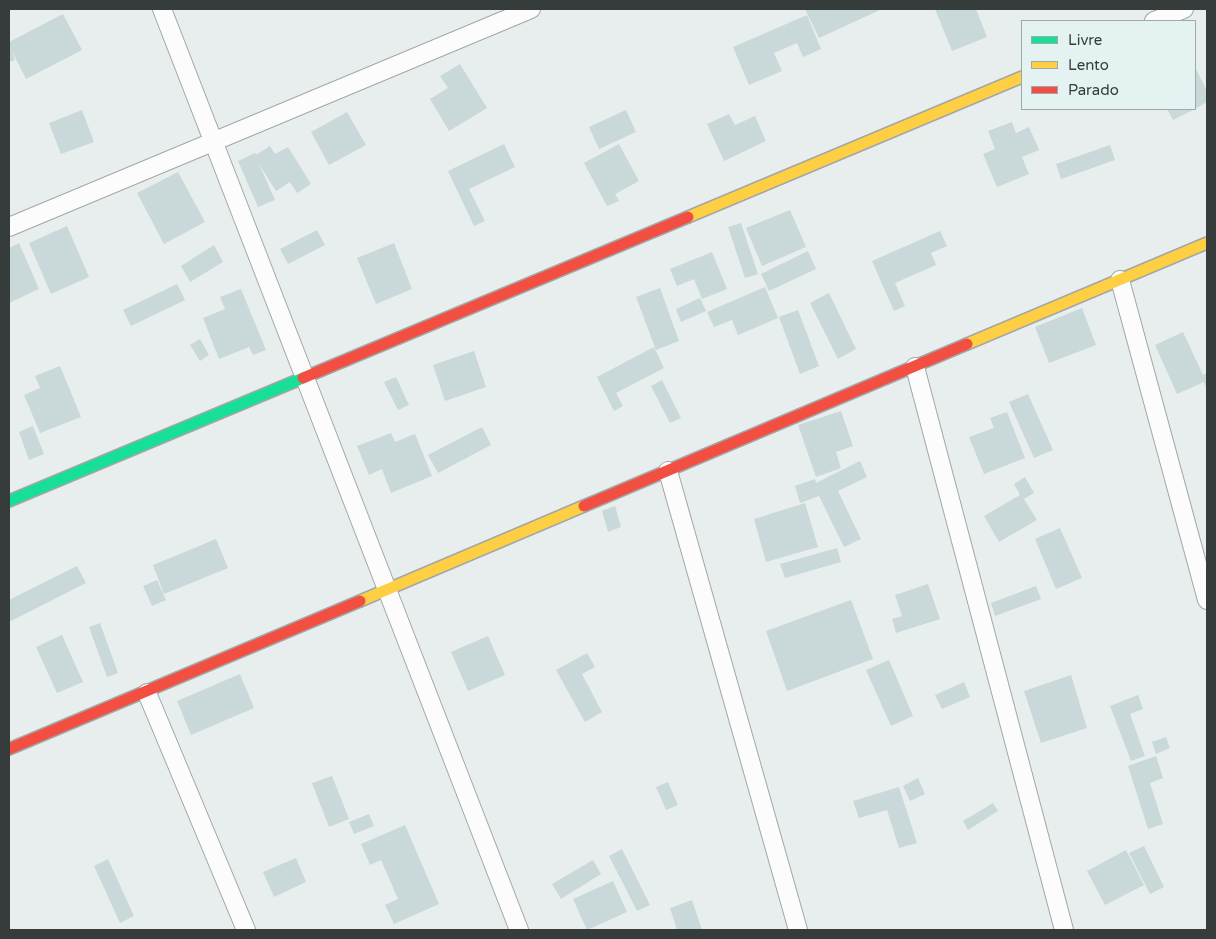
<!DOCTYPE html>
<style>
body{margin:0}
#map{position:relative;width:1216px;height:939px;overflow:hidden;background:#e8eeee;font-family:"Varela Round",sans-serif}
canvas{display:block}
.frame{position:absolute;inset:0;border:10px solid #363c3c;pointer-events:none}
.legend{position:absolute;left:1021px;top:20px;width:175px;height:90px;box-sizing:border-box;background:#e4f2f2;border:1px solid #9ea9a9;margin:0;padding:6px 9px;list-style:none;font-size:15px;color:#363c3c}
.legend li{display:flex;align-items:center;gap:10px;height:25px}
.legend b{width:25px;border:1px solid #9ea9a9}
</style>
<div id="map">
<canvas width="1216" height="939"></canvas>
<div class="frame"></div>
<ul class="legend">
<li><b style="height:6px;background:#16e098"></b>Livre</li>
<li><b style="height:6px;background:#ffcf43"></b>Lento</li>
<li><b style="height:6px;background:#f24e42"></b>Parado</li>
</ul>
</div>
<script>
const g = document.querySelector('canvas').getContext('2d');
g.lineJoin = 'round';
function paint(path, color) {
  g.fillStyle = color;
  g.fill(path, 'evenodd');
}
function shape(rows) {
  const path = new Path2D();
  for (const r of rows) {
    path.moveTo(r[0], r[1]);
    for (let i = 2; i < r.length; i += 2) path.lineTo(r[i], r[i + 1]);
  }
  return path;
}
function strokePath(path, color, width, dash) {
  g.strokeStyle = color;
  g.lineWidth = width;
  g.lineCap = dash ? 'butt' : 'round';
  g.setLineDash(dash || []);
  g.stroke(path);
}
const building = shape([
 [805,9,882,9,819,38],
 [935,9,976,9,987,37,952,51],
 [63,14,82,50,26,79,12,51,15,60,9,62,9,42],
 [807,15,821,49,803,57,797,43,774,53,782,71,749,85,733,47],
 [460,64,487,108,449,131,430,99,448,88,440,76],
 [1195,67,1207,91,1207,102,1195,109],
 [1167,109,1195,109,1173,120],
 [82,110,94,142,61,154,49,123],
 [626,110,636,132,599,149,589,127],
 [347,112,366,145,329,165,311,132],
 [729,114,735,125,755,116,766,141,724,161,707,124],
 [1012,122,1016,133,1029,127,1039,150,1022,157,1029,174,997,187,983,154,995,149,988,131],
 [504,144,515,167,469,189,485,221,474,226,448,171],
 [619,144,639,181,615,194,619,201,607,206,584,163],
 [1110,145,1115,160,1061,179,1056,164],
 [270,146,275,154,288,147,311,184,297,193,290,182,276,191,259,164,275,200,258,207,238,161,255,153,256,155],
 [178,172,205,222,164,244,137,193],
 [790,210,806,247,762,266,746,228],
 [741,223,758,274,745,278,728,227],
 [67,226,89,277,51,294,29,243],
 [317,230,325,245,288,264,280,249],
 [940,231,947,246,931,253,936,265,895,283,905,306,894,311,872,261],
 [19,243,39,289,9,303,9,248],
 [394,243,412,289,376,304,357,258],
 [214,245,223,262,190,282,181,266],
 [808,251,816,269,769,291,761,274],
 [712,252,727,289,702,299,694,279,677,286,670,269],
 [177,284,185,300,131,326,123,310],
 [765,287,778,318,738,335,732,320,714,327,707,312],
 [660,288,679,341,656,350,636,297],
 [241,289,266,350,253,355,249,347,219,359,203,318,225,309,220,297],
 [829,293,856,349,838,359,810,303],
 [700,298,706,311,681,322,676,309],
 [1082,308,1096,345,1049,363,1035,327],
 [798,310,819,366,800,374,779,317],
 [1183,332,1203,375,1207,373,1207,391,1204,382,1177,394,1155,345],
 [200,339,209,355,200,361,190,345],
 [654,347,664,368,616,393,623,406,614,411,597,377],
 [474,351,486,387,445,401,433,365],
 [60,366,81,417,40,433,24,395,40,388,35,376],
 [396,377,409,405,398,410,384,382],
 [662,380,681,418,670,423,651,386],
 [1028,394,1053,450,1034,458,1009,402],
 [841,411,853,446,836,452,841,468,816,477,798,425],
 [1007,412,1025,458,984,474,969,437,994,428,990,418],
 [33,426,44,454,29,460,19,432],
 [482,427,491,445,438,473,428,455],
 [391,433,395,442,415,434,432,476,391,493,382,469,369,475,357,446],
 [860,461,867,477,838,491,861,539,844,547,819,496,800,503,795,486,815,479,816,483],
 [1025,477,1034,493,1024,499,1037,520,999,542,984,516,1020,495,1014,484],
 [805,503,818,547,766,562,754,519],
 [615,506,621,527,608,532,602,511],
 [1060,528,1082,578,1056,589,1035,539],
 [216,539,228,568,164,594,153,565],
 [837,548,841,562,785,578,780,564],
 [77,566,86,583,9,622,9,600],
 [157,580,166,600,152,606,143,586],
 [928,584,940,619,896,633,892,619,902,616,895,595],
 [1036,586,1041,599,995,616,991,603],
 [851,600,873,659,787,691,766,631],
 [100,623,118,673,107,677,89,627],
 [62,635,83,682,57,693,36,647],
 [488,636,505,675,468,691,451,652],
 [587,653,595,667,582,674,602,712,585,722,556,670],
 [889,660,913,716,891,726,866,670],
 [240,674,254,708,191,735,177,701],
 [1071,675,1087,728,1041,743,1024,691],
 [964,682,970,697,942,709,935,695],
 [1138,695,1143,709,1130,714,1145,756,1131,761,1110,706],
 [1166,737,1170,748,1156,754,1152,742],
 [1156,756,1163,778,1150,783,1163,824,1148,829,1128,766],
 [332,776,349,819,329,827,312,783],
 [918,778,925,794,910,801,903,786],
 [668,782,678,805,666,810,656,787],
 [899,787,917,843,899,848,887,810,859,818,853,801],
 [993,803,998,811,968,830,963,821],
 [369,814,374,826,354,834,349,822],
 [405,825,439,904,394,924,385,905,398,899,381,860,370,865,361,844],
 [1144,846,1164,887,1150,894,1129,853],
 [622,849,650,905,637,911,609,856],
 [1126,850,1144,885,1105,905,1087,871],
 [296,858,306,882,274,897,263,872],
 [108,859,134,916,120,923,94,866],
 [593,860,601,874,561,899,552,884],
 [613,881,627,912,587,930,573,899],
 [692,900,702,930,677,930,670,908]
]);
const street = shape([
 [162,9,519,930],
 [1154,21,1184,9],
 [9,227,531,9],
 [1120,280,1207,600],
 [915,367,1064,930],
 [668,471,798,930],
 [147,693,246,930]
]);
const fast = shape([
 [9,501,303,378]
]);
const slow = shape([
 [688,217,1022,77],
 [967,344,1207,243],
 [360,601,584,506]
]);
const jam = shape([
 [303,378,688,217],
 [584,506,967,344],
 [9,749,360,601]
]);
paint(building, '#c9d8d8');
strokePath(street, '#a2a6a6', 20);
strokePath(fast, '#a2a6a6', 14);
strokePath(slow, '#a2a6a6', 14);
strokePath(jam, '#a2a6a6', 14);
strokePath(street, '#fcfcfc', 18);
strokePath(fast, '#16e098', 11);
strokePath(slow, '#ffcf43', 11);
strokePath(jam, '#f24e42', 11);
</script>
